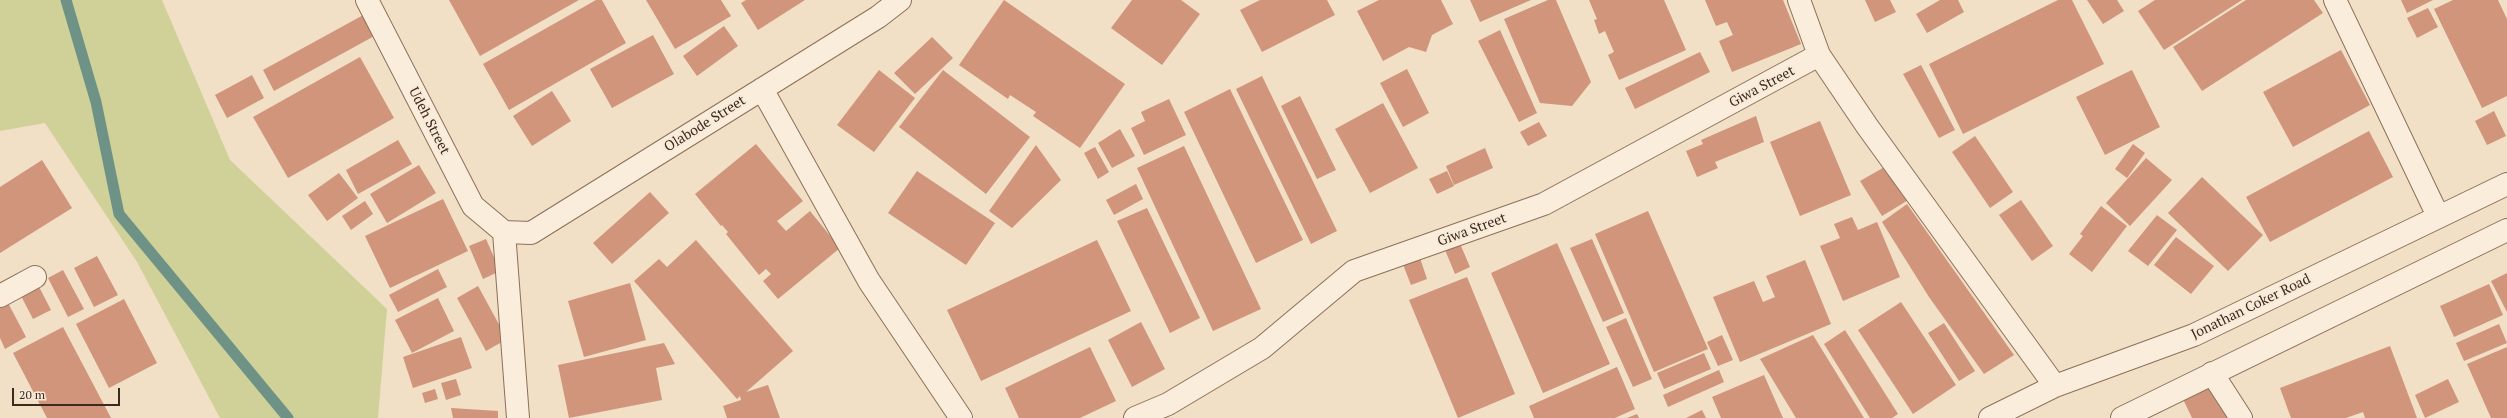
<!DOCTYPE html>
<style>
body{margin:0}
#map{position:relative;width:2507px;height:418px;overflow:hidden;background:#f1dfc6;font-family:"PT Serif",serif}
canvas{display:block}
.scale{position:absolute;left:12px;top:388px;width:108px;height:18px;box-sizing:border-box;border:2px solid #3d2a1f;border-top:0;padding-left:5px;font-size:12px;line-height:14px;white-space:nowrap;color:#3d2a1f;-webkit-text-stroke:3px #f7ead7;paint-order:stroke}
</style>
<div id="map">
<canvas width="2507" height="418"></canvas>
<div class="scale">20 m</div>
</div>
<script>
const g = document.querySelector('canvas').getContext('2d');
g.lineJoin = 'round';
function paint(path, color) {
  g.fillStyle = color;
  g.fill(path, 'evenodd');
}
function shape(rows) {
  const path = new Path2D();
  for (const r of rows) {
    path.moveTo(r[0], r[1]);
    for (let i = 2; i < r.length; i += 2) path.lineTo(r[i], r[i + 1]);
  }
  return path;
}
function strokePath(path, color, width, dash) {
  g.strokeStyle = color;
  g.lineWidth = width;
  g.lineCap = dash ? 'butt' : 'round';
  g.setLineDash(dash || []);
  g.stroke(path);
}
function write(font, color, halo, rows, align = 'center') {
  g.font = font + ' "PT Serif",serif';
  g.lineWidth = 4;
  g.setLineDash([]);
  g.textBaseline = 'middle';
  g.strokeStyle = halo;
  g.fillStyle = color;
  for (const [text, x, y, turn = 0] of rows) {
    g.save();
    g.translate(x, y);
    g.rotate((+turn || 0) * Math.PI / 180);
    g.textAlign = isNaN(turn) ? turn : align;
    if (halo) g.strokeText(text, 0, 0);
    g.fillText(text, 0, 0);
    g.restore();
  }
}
const green = shape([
 [0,0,162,0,230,160,387,309,378,418,220,418,137,262,45,123,0,131]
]);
const stream = shape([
 [66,0,96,102,119,214,288,418]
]);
const building = shape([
 [449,0,579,0,480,56],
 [596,0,602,0,626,43,509,110,483,64],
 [646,0,721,0,731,16,675,49],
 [746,0,805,0,758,30,741,3],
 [1004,0,1125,84,1080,148,1033,116,1036,112,1010,95,1008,99,959,65],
 [1132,0,1181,0,1200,14,1162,65,1111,28],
 [1260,0,1327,0,1335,15,1262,52,1240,10],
 [1379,0,1441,0,1453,24,1432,35,1426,52,1409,47,1383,61,1357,11],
 [1470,0,1531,0,1480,22],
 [1548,0,1556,0,1591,82,1572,106,1540,103,1504,19],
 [1589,0,1664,0,1686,50,1619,80,1608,55,1614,52,1605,31,1599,34,1594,20,1597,19],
 [1705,0,1783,0,1801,44,1732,72,1719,41,1733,35,1727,22,1716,26],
 [1865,0,1890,0,1896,12,1875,22],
 [1940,0,1958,0,1964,12,1927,33,1916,14],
 [2058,0,2072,0,2104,64,1963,134,1929,64],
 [2087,0,2117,0,2124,11,2103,24],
 [2155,0,2242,0,2164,50,2138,11],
 [2246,0,2314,0,2323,13,2202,91,2173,47],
 [2401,0,2433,0,2407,13],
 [2453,0,2498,0,2507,19,2507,96,2482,108,2434,9],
 [2428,8,2438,27,2417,38,2407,18],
 [367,13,378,34,274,91,263,70],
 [724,26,738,46,697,76,683,56],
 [1500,30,1537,113,1519,122,1478,41],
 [653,35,674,74,612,108,590,69],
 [932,37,953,58,915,94,894,73],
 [2341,50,2370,105,2293,147,2263,92],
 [1700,52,1710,72,1635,109,1625,88],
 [360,57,394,118,288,178,253,117],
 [1921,65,1955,130,1939,138,1903,74],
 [1407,69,1429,113,1403,127,1380,83],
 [879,70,915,98,874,152,837,125],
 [943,70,1030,137,986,194,899,127],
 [2132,70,2160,127,2105,155,2076,97],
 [252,75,264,98,227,118,215,95],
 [1262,76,1337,231,1311,244,1236,89],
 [1230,89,1303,240,1256,263,1184,112],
 [552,91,571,121,532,146,513,116],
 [1300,96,1336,170,1317,179,1281,106],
 [1169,99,1186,135,1144,155,1131,128,1145,121,1141,112],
 [1383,103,1418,168,1370,193,1335,129],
 [2494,111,2506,136,2487,145,2475,121],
 [1756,116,1764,142,1715,162,1718,168,1697,177,1686,151,1703,144,1701,140],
 [1820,121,1851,195,1800,216,1770,142],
 [1539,122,1547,136,1528,146,1520,132],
 [1120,129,1135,156,1112,168,1098,143],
 [2369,131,2393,177,2270,242,2246,197],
 [1975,136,2013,192,1990,208,1952,152],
 [398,140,412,164,358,194,346,170],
 [756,144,803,201,777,221,786,231,810,211,840,248,778,299,763,281,771,274,766,269,759,275,726,234,728,232,722,225,721,226,695,194],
 [2133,144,2145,153,2127,178,2115,169],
 [1036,145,1061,180,1012,228,989,211],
 [1184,146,1261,309,1213,331,1137,168],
 [1095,147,1109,172,1098,179,1084,153],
 [1485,148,1493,168,1454,185,1446,166],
 [2146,158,2172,180,2130,226,2106,203],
 [42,160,72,208,0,253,0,187],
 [419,165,436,193,387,223,370,194],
 [1888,165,1910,199,1882,216,1860,181],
 [917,171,995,223,966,265,888,213],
 [1447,171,1454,186,1437,194,1429,179],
 [339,173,358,198,327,221,308,195],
 [2202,177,2263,235,2228,271,2168,213],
 [1136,184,1143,199,1114,215,1106,200],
 [650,192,669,213,612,264,593,243],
 [443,199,468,251,390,288,365,236],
 [2021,200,2053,246,2032,261,1999,215],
 [365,201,373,214,351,230,342,216],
 [1907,204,2014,355,1984,374,1929,297,1882,222],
 [2101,206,2127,226,2092,272,2069,254,2083,236,2080,234],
 [1147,208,1200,318,1170,333,1117,221],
 [1648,211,1708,349,1654,372,1595,234],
 [2157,215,2177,230,2148,266,2128,251],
 [1852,217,1858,230,1877,222,1900,277,1843,301,1820,246,1840,238,1834,224],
 [2176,237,2214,266,2191,294,2154,265],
 [486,239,500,271,483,279,469,246],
 [1458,239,1470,267,1455,274,1443,245],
 [1592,239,1624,313,1603,322,1570,248],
 [696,240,793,351,746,392,768,385,780,418,727,418,723,406,741,400,740,396,737,399,634,281,659,259,667,267],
 [1097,240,1131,311,981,381,947,310],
 [1557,243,1610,364,1543,393,1491,273],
 [1419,255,1427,279,1411,285,1402,262],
 [97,256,118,295,94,307,74,268],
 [1805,260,1831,324,1740,362,1713,297,1754,281,1763,302,1775,297,1766,276],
 [438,269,447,287,398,312,389,295],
 [63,270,84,309,68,317,48,278],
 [2507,273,2507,312,2491,281],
 [1467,277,1515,394,1458,418,1409,300],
 [37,283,51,310,33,319,19,292],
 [630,283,646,340,584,357,568,301],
 [2489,284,2503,315,2454,337,2440,306],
 [478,286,507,339,486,351,457,298],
 [438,298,454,331,412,353,395,320],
 [124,299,157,363,109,388,76,324],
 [7,301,26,337,5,349,0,338,0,305],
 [1901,302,1956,385,1913,414,1858,330],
 [1626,318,1652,379,1633,387,1606,327],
 [1141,322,1165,369,1132,387,1108,340],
 [1944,323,1975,371,1959,381,1928,333],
 [2499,324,2507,343,2464,361,2456,343],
 [63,327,111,418,47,418,13,353],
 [1845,330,1898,414,1892,418,1870,418,1824,344],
 [1722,335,1733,360,1718,366,1707,342],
 [1813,335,1864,418,1796,418,1760,359],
 [461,337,472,368,413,388,403,357],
 [664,343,675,364,656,368,662,400,569,418,558,365],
 [2390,346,2417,418,2365,418,2363,412,2346,418,2291,418,2280,388],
 [1090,347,1116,401,1080,418,1019,418,1005,388],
 [2507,347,2507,418,2491,418,2467,364],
 [1704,353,1711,369,1664,389,1657,373],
 [1617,367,1635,409,1615,418,1534,418,1529,406],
 [1719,370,1724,382,1668,407,1663,395],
 [1764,375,1783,418,1721,418,1712,397],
 [456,379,461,395,446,400,441,383],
 [2448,379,2459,402,2425,418,2415,395],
 [2214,381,2233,418,2192,418,2182,397],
 [435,389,438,399,425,403,422,393],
 [451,408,498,411,498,418,453,418],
 [1702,410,1706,418,1686,418],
 [1637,414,1639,418,1627,418]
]);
const minor = shape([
 [367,0,473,206,504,232],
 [1799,0,1819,55,1867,126,2055,386],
 [2335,0,2438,216],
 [762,89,869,281,961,418],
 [504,232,531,233,878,17,900,0],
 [504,232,518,418],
 [0,296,35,277],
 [2212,373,2241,418],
 [1135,418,1168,404,1262,348,1354,271,1544,204,1819,55],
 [1990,418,2055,386,2194,335,2507,184],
 [2122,418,2507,230]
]);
const streetNames = [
 ["Giwa Street",1762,87,-28],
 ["Udeh Street",429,121,63],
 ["Olabode Street",705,124,-32],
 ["Giwa Street",1472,230,-20],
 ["Jonathan Coker Road",2251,307,-26]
];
paint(green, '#d0d099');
strokePath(stream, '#6e9386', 11);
paint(building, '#d0957b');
strokePath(minor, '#8d705b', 24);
strokePath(minor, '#faeddb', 22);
write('14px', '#3d2a1f', '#f7ead7', streetNames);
</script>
